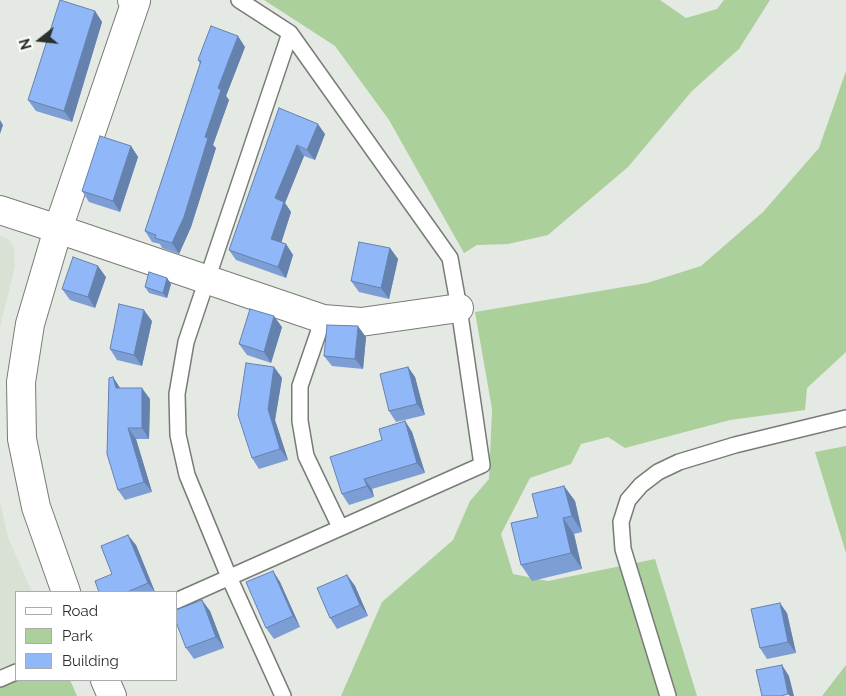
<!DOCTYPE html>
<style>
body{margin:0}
#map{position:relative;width:846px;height:696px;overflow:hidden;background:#e5e9e3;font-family:Raleway,sans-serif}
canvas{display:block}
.legend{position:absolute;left:15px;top:591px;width:162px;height:90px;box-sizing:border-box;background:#fff;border:1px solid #abacab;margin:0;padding:6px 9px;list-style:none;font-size:15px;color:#2d2f2d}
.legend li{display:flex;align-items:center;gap:10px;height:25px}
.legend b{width:25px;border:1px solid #abacab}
.north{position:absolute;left:15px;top:15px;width:50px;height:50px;-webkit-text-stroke:4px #fff;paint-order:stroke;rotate:254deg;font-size:14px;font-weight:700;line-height:20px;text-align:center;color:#2d2f2d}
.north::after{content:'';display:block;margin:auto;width:18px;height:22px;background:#2d2f2d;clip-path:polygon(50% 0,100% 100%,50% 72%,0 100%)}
</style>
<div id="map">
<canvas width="846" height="696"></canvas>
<ul class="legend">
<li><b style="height:6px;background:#fff"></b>Road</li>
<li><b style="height:14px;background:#abd09c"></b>Park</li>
<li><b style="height:14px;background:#90b8f8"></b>Building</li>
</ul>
<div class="north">N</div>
</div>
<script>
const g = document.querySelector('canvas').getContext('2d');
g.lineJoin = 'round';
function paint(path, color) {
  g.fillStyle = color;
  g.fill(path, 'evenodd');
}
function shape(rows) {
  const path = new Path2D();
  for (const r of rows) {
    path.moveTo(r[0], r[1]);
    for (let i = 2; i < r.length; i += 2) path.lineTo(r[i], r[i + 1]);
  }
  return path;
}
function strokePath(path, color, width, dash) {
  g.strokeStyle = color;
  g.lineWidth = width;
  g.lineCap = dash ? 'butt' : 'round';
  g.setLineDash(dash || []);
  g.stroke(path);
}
const built = shape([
 [0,236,9,239,14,248,15,267,0,327],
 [0,502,8,537,32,592,16,592,16,676,0,683]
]);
const green = shape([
 [264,0,660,0,686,18,717,9,724,0,770,0,739,49,692,91,628,167,548,235,508,244,477,245,464,253,389,120,335,46],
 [846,71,846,352,807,388,805,410,730,420,625,448,608,437,581,444,571,464,530,478,501,534,513,574,548,581,655,559,697,696,341,696,382,602,453,540,470,501,489,479,492,409,475,312,647,283,701,266,763,212,819,148],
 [846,446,846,553,815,452],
 [846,665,846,696,822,696],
 [16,680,70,680,77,696,0,696,0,683]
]);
const service = shape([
 [323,319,300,386,300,421,306,456,340,527],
 [176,601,482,465,459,308,450,258,290,33,239,0],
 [0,679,16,672],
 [283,696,229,577,187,475,178,435,177,394,186,342,290,33],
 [668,696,623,549,621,522,628,500,641,485,658,472,679,462,735,445,846,418]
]);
const minor = shape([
 [132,0,136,1,58,229,323,319,361,322,459,308]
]);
const tertiary = shape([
 [0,210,58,229,30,324,21,382,22,439,36,507,66,592],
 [105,680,112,696]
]);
const wall = shape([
 [95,11,102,22,72,122,36,111,28,100],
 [245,47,226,96,229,100,213,145,216,148,191,227,179,254,162,248,160,244,152,242,145,231,200,64,198,60],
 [279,108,325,134,315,160,304,156,285,203,291,212,281,243,286,244,293,255,286,278,236,260,229,250],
 [131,146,138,157,120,212,89,202,82,191],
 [390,248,398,259,389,299,359,292,351,281],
 [106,277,95,308,70,300,62,289],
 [167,278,171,284,167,298,149,293,145,287],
 [152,321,142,366,117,360,110,349],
 [282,327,271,363,247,355,239,344],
 [366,337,363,369,332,366,324,356],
 [274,367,282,378,275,420,288,460,259,469,252,458],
 [408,367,415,377,425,415,396,422,389,411],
 [113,377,120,388,150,399,149,439,136,439,152,492,125,500,118,490],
 [405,421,412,432,425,473,372,489,374,497,349,505,342,494,382,440],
 [564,486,575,501,582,532,574,534,582,569,532,581,521,565],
 [136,545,155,592,99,592],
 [273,571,280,582,300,627,274,639,266,628],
 [347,575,355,586,368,616,337,629,330,618],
 [210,611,224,648,194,659,186,648],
 [787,613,796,653,767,659,760,648]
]);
const shadedWall = shape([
 [95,11,102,22,72,122,64,111],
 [238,36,245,47,226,96,229,100,213,145,216,148,191,227,179,254,172,243,205,137,218,88],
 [0,120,3,125,0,134],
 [318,124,325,134,315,160,307,150],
 [297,145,304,156,285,203,291,212,279,250,271,239,275,198],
 [131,146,138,157,120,212,113,201],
 [286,244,293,255,286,278,278,267],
 [390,248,398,259,389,299,381,288],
 [98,266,106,277,95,308,88,297],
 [167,278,171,284,167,298,163,293],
 [144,310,152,321,142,366,134,355],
 [274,316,282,327,271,363,264,352],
 [358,326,366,337,363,369,355,359],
 [274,367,282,378,275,420,288,460,280,449,268,409],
 [408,367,415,377,425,415,417,404],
 [113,377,120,388,116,388],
 [142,388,150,399,149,439,142,428],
 [405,421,412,432,425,473,417,463],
 [128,428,136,439,152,492,144,482],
 [364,479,372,489,374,497,367,486],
 [564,486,575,501,582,532,572,516],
 [563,518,574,534,582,569,571,553],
 [128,535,136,545,155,592,148,583],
 [273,571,280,582,300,627,293,616],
 [347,575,355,586,368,616,360,605],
 [202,600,210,611,224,648,216,637],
 [780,603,787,613,796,653,788,642],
 [782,665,789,676,794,696,790,696,788,694]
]);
const building = shape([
 [60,0,95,11,64,111,28,100,60,0],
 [211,26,238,36,218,88,221,90,205,137,208,138,184,217,172,243,155,238,156,235,145,231,201,61,198,60,211,26],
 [279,108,318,124,307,150,297,145,275,198,284,202,271,239,286,244,278,267,229,250,279,108],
 [100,136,131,146,113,201,82,191,100,136],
 [359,242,390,248,381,288,351,281,359,242],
 [73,257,98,266,88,297,62,289,73,257],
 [149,272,167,278,163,293,145,287,149,272],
 [119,304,144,310,134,355,110,349,119,304],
 [250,309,274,316,264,352,239,344,250,309],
 [327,325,358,326,355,359,324,356,327,325],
 [246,363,274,367,268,409,280,449,252,458,238,415,246,363],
 [408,367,417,404,389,411,380,374,408,367],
 [113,377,116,388,142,388,142,428,128,428,144,482,118,490,107,454,109,378,113,377],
 [405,421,417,463,364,479,367,486,342,494,330,457,382,440,379,429,405,421],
 [564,486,572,516,563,518,571,553,521,565,511,523,538,517,532,494,564,486],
 [128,535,148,583,127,592,99,592,95,581,112,574,101,546,128,535],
 [273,571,293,616,266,628,246,582,273,571],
 [347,575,360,605,330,618,317,588,347,575],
 [202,600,216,637,186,648,176,622,176,610,202,600],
 [780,603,788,642,760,648,751,609,780,603],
 [782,665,788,694,781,696,762,696,756,670,782,665]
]);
paint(built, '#d8e1d4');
paint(green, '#abd09c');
strokePath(service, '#787c76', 18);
strokePath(minor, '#787c76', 30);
strokePath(tertiary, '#787c76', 30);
strokePath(service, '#fff', 15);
strokePath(minor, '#fff', 28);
strokePath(tertiary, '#fff', 28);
paint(wall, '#7c9ed5');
paint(shadedWall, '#6581ae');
paint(building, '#90b8f8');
strokePath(building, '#6581ae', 1);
</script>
